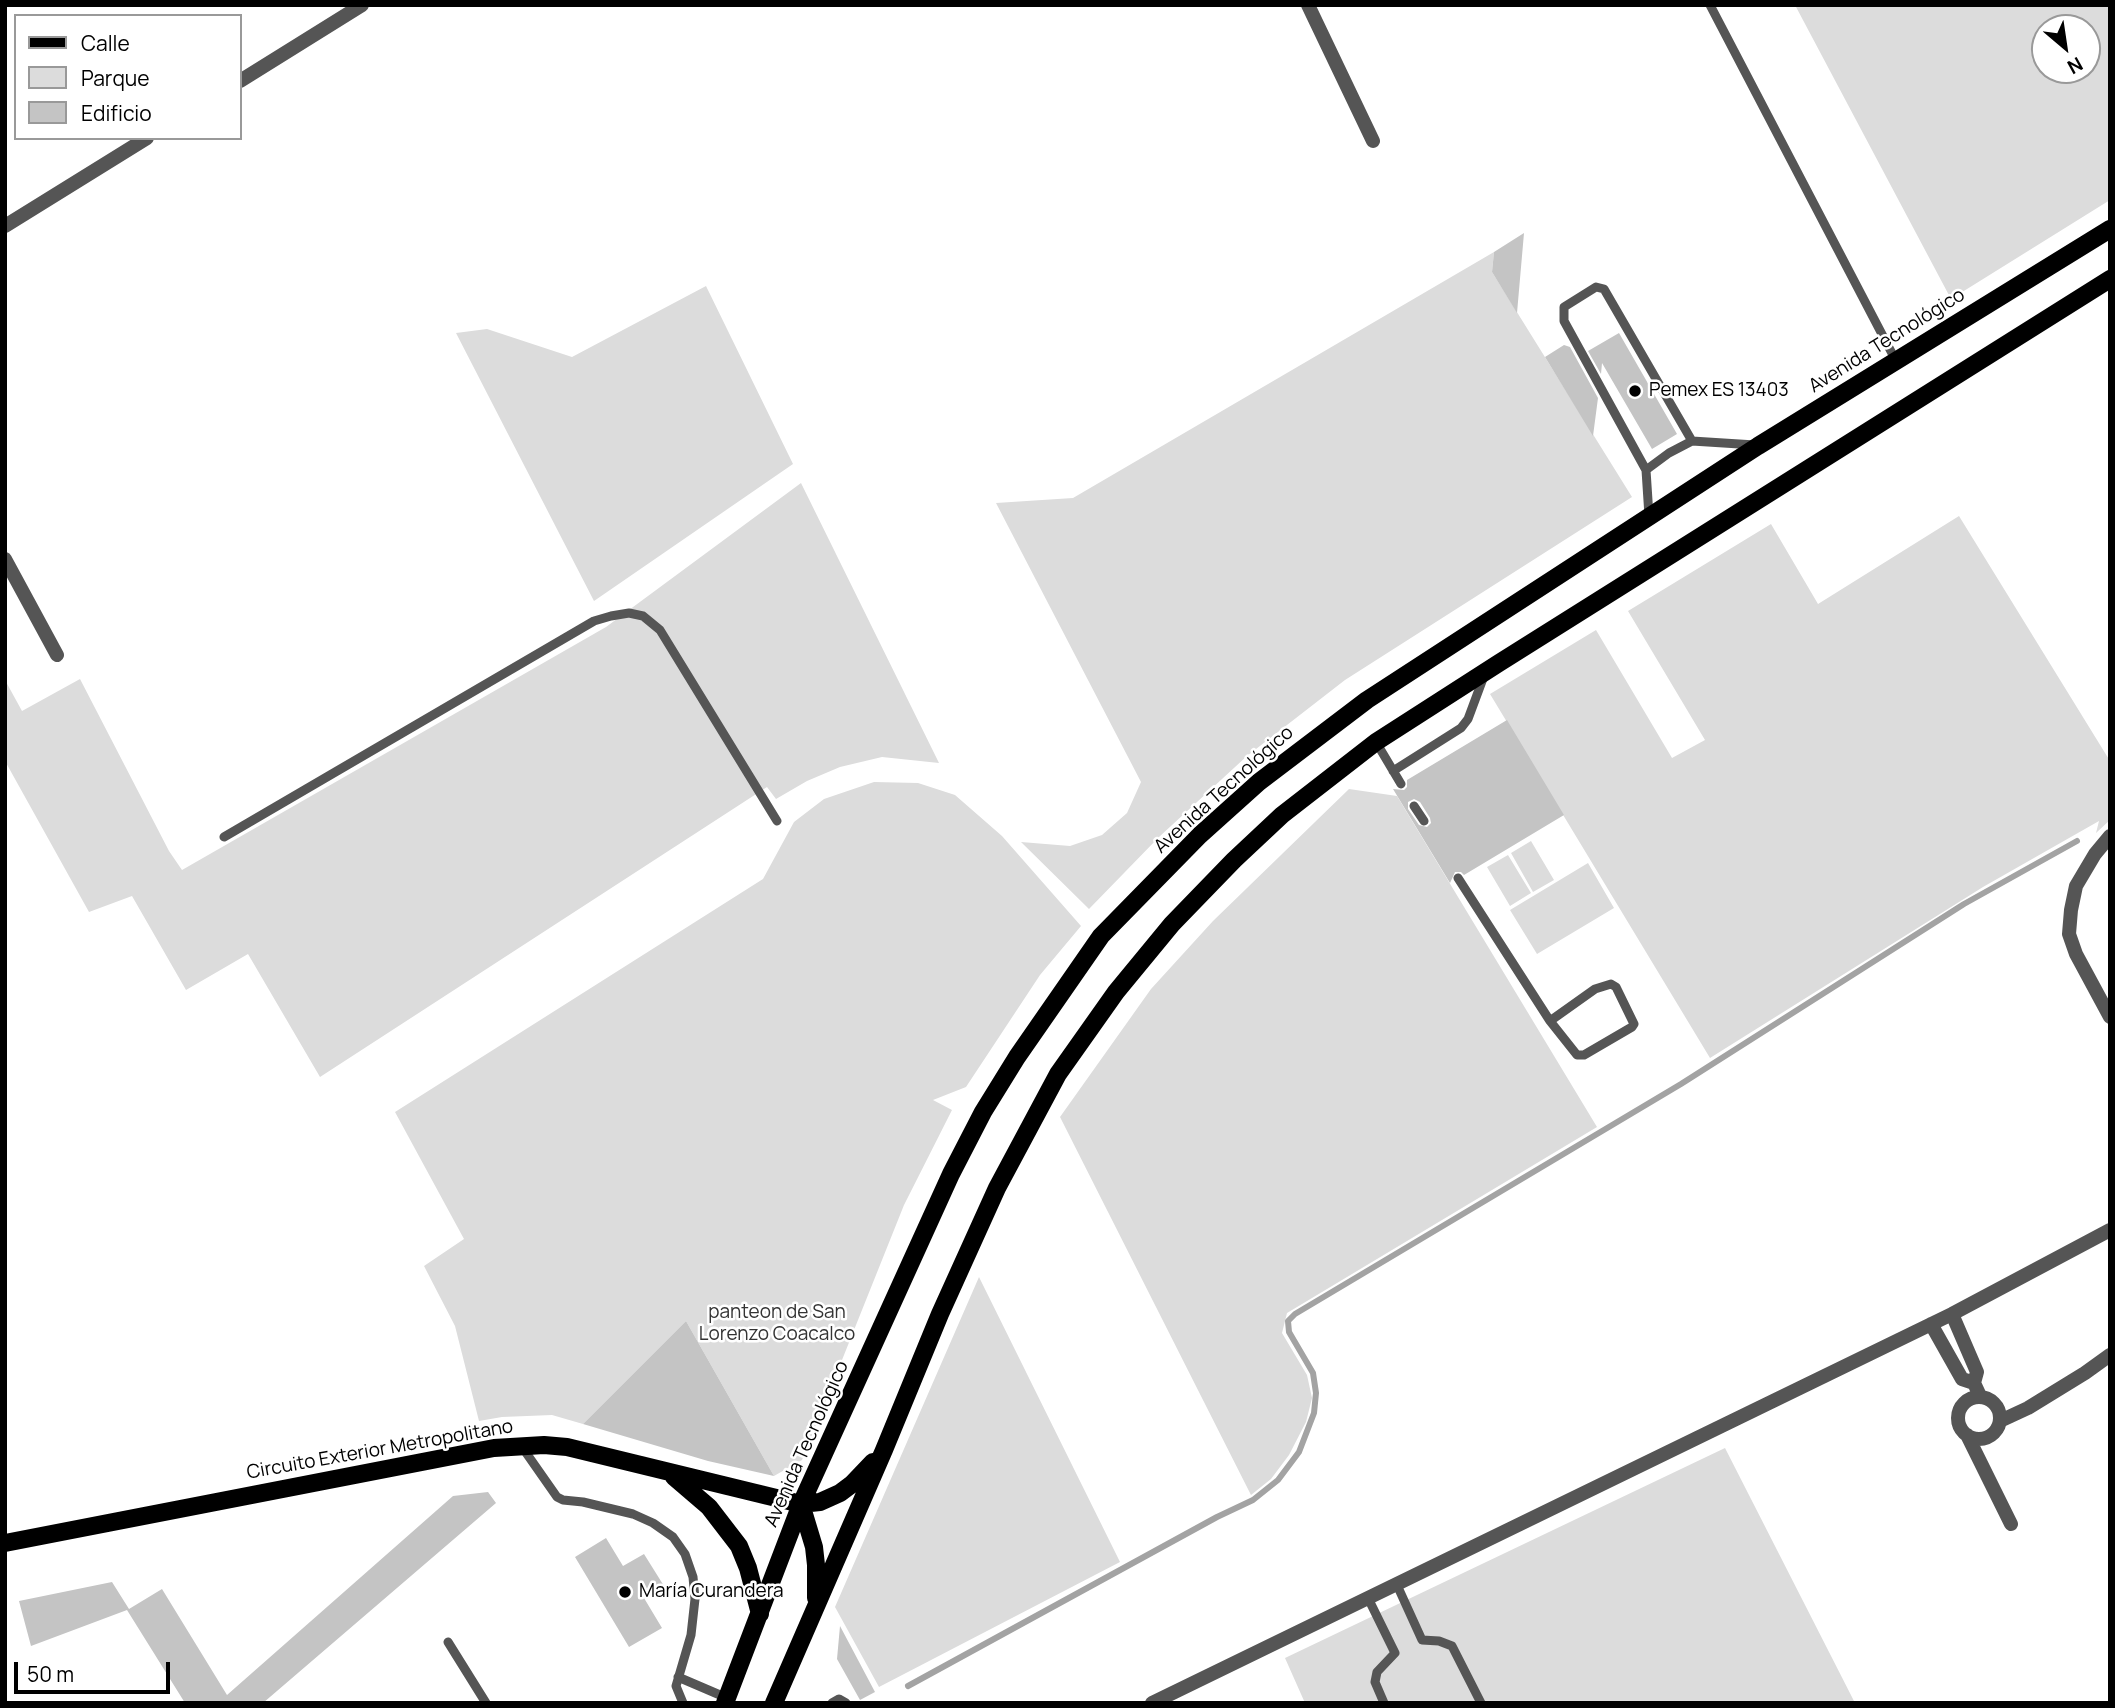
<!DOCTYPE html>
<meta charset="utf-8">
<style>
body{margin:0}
#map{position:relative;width:2115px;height:1708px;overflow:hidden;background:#fff;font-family:Manrope,sans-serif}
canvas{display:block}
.frame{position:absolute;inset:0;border:7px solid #000;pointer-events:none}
.legend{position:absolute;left:14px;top:14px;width:228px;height:126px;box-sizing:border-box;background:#fff;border:2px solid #999;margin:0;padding:9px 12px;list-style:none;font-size:21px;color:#000}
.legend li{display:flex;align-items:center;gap:14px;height:35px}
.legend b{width:35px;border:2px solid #999}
.north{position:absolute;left:2031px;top:14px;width:70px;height:70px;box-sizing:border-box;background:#fff;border:2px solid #999;border-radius:50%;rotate:151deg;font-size:19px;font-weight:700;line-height:28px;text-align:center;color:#000}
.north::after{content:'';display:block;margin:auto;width:24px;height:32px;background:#000;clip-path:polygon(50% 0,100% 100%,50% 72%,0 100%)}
.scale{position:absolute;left:14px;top:1662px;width:156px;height:32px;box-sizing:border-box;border:4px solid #000;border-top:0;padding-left:9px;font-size:21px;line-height:24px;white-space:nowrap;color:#000;-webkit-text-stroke:5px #fff;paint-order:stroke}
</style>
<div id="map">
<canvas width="2115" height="1708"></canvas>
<div class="frame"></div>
<ul class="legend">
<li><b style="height:9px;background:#000"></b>Calle</li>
<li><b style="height:19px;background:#dcdcdc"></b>Parque</li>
<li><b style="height:19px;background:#c4c4c4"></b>Edificio</li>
</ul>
<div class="north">N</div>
<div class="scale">50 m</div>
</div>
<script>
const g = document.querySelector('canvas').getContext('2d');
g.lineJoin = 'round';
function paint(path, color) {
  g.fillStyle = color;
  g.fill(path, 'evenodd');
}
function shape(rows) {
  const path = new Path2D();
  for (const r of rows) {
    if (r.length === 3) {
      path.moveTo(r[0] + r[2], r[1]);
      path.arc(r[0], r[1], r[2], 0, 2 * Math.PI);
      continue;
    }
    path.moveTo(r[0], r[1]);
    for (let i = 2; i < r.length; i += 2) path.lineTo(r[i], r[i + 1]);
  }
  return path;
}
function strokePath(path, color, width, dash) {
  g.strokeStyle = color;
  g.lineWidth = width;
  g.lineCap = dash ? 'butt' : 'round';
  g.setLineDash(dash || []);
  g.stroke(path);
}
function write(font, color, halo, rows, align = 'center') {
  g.font = font + ' Manrope,sans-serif';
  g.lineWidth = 5;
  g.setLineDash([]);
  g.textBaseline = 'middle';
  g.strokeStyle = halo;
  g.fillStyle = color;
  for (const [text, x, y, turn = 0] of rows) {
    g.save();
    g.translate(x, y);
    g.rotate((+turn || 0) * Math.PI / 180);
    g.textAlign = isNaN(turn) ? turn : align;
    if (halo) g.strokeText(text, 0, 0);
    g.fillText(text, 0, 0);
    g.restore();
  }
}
const green = shape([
 [1795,5,2110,5,2110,200,1951,299],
 [2045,28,2087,28,2087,70,2045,70],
 [1494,252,1492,272,1632,497,1345,680,1247,756,1159,837,1089,909,1021,842,1070,846,1102,835,1127,813,1141,782,996,503,1073,498],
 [706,286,793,464,594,601,456,333,487,329,572,357],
 [801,483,939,763,882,757,840,767,807,781,776,799,767,787,320,1077,248,954,186,990,132,896,89,912,5,761,5,680,22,711,80,679,169,851,182,870,606,627],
 [1959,516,2110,761,2110,820,2096,833,2099,821,1983,887,1710,1058,1490,694,1596,630,1672,758,1705,740,1628,611,1771,524,1818,604],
 [874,782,918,783,955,795,1002,836,1081,926,1040,975,966,1087,933,1100,952,1110,904,1205,802,1460,774,1476,686,1321,583,1424,552,1415,502,1417,479,1421,455,1326,424,1266,464,1239,395,1112,763,879,794,822,824,799],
 [1349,789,1397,796,1597,1127,1287,1313,1282,1333,1307,1375,1312,1398,1306,1422,1289,1455,1271,1479,1251,1495,1060,1117,1151,989,1213,921],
 [1531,841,1554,880,1533,892,1511,853],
 [1508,855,1531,893,1510,906,1487,867],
 [1588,863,1614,908,1537,954,1510,910],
 [979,1277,1120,1562,879,1687,835,1607],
 [1725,1448,1855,1703,1305,1703,1285,1658]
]);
const stream = shape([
 [908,1686,1217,1517,1253,1500,1278,1480,1299,1452,1314,1413,1316,1393,1313,1373,1289,1332,1288,1321,1295,1314,1681,1084,1964,904,2077,841]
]);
const building = shape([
 [1524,233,1517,313,1492,272,1494,252],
 [1619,333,1677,434,1652,449,1602,363,1601,374,1588,351],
 [1564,345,1570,347,1598,398,1593,436,1545,357],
 [1507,720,1564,815,1464,875,1461,872,1455,872,1450,883,1393,789,1404,790,1407,787,1407,780],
 [1414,799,1420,802,1430,818,1431,823,1427,827,1419,825,1408,809,1408,802],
 [686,1321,774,1476,708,1461,583,1424],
 [488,1492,496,1503,263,1703,185,1703,127,1610,31,1646,19,1601,112,1582,129,1609,162,1589,227,1695,453,1496],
 [606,1538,623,1566,644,1554,664,1586,644,1598,662,1628,629,1647,575,1557],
 [840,1626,875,1692,860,1700,837,1659]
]);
const service = shape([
 [1710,5,1896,361],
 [1646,470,1669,453,1692,441,1755,445],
 [1649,516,1646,470,1564,321,1564,307,1596,287,1604,289,1692,441],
 [1376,742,1401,784],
 [1393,771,1461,728,1468,719,1484,676],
 [1414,806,1424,821],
 [224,837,594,621,611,616,629,613,643,616,660,630,777,821],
 [1458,878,1550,1021,1577,1055,1584,1055,1632,1027,1634,1024,1616,987,1611,984,1595,989,1550,1021],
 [522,1447,557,1497,563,1500,583,1502,633,1514,653,1523,673,1537,685,1554,693,1577,695,1599,691,1635,676,1686,683,1703],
 [1397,1585,1422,1640,1439,1641,1452,1646,1481,1703],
 [1368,1598,1395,1653,1377,1672,1375,1682,1384,1703],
 [448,1642,486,1703],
 [678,1677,727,1698],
 [832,1703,839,1699,846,1703]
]);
const minor = shape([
 [1308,5,1373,141],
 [5,559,57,655],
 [2110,836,2095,854,2076,886,2071,910,2069,934,2076,954,2110,1017],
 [1952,1314,1977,1372,1974,1383,1980,1396],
 [1931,1324,1962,1379,1974,1383],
 [1979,1418,21],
 [2000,1421,2028,1408,2085,1373,2110,1355],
 [1967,1435,2011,1524],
 [1152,1703,1952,1314,2110,1230]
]);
const tertiary = shape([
 [240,81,362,5],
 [5,226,147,138]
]);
const primary = shape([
 [674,1477,709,1507,739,1546,748,1568,760,1614],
 [801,1504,814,1547,816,1565,816,1598],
 [5,1543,494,1448,544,1445,567,1447,801,1504,820,1502,840,1493,852,1484,873,1462],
 [725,1703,801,1504,951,1174,983,1112,1017,1057,1101,936,1200,835,1259,782,1367,700,1758,446,2110,229],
 [774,1703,884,1450,940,1314,997,1188,1058,1074,1116,992,1172,924,1234,860,1282,815,1376,742,1499,663,2110,279]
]);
const markers = [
 [1635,391,7,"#000"],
 [625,1592,7,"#000"]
];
const streetNames = [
 ["Avenida Tecnológico",1887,341,-32],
 ["Avenida Tecnológico",1224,790,-42],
 ["Avenida Tecnológico",807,1444,-66],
 ["Circuito Exterior Metropolitano",380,1450,-10]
];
const poiNames = [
 ["Pemex ES 13403",1649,391],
 ["María Curandera",639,1592]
];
const parkNames = [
 ["panteon de San",777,1313],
 ["Lorenzo Coacalco",777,1335]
];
paint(green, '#dcdcdc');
strokePath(stream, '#a3a3a3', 6);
paint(building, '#c4c4c4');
strokePath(service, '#555', 9);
strokePath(minor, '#555', 14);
strokePath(tertiary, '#555', 14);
strokePath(primary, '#000', 18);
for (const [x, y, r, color] of markers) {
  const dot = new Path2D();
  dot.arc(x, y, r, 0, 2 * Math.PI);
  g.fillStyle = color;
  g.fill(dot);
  strokePath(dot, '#fff', 2.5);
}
write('19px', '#000', '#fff', streetNames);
write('19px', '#000', '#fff', poiNames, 'left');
write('19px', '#333', '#fff', parkNames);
</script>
